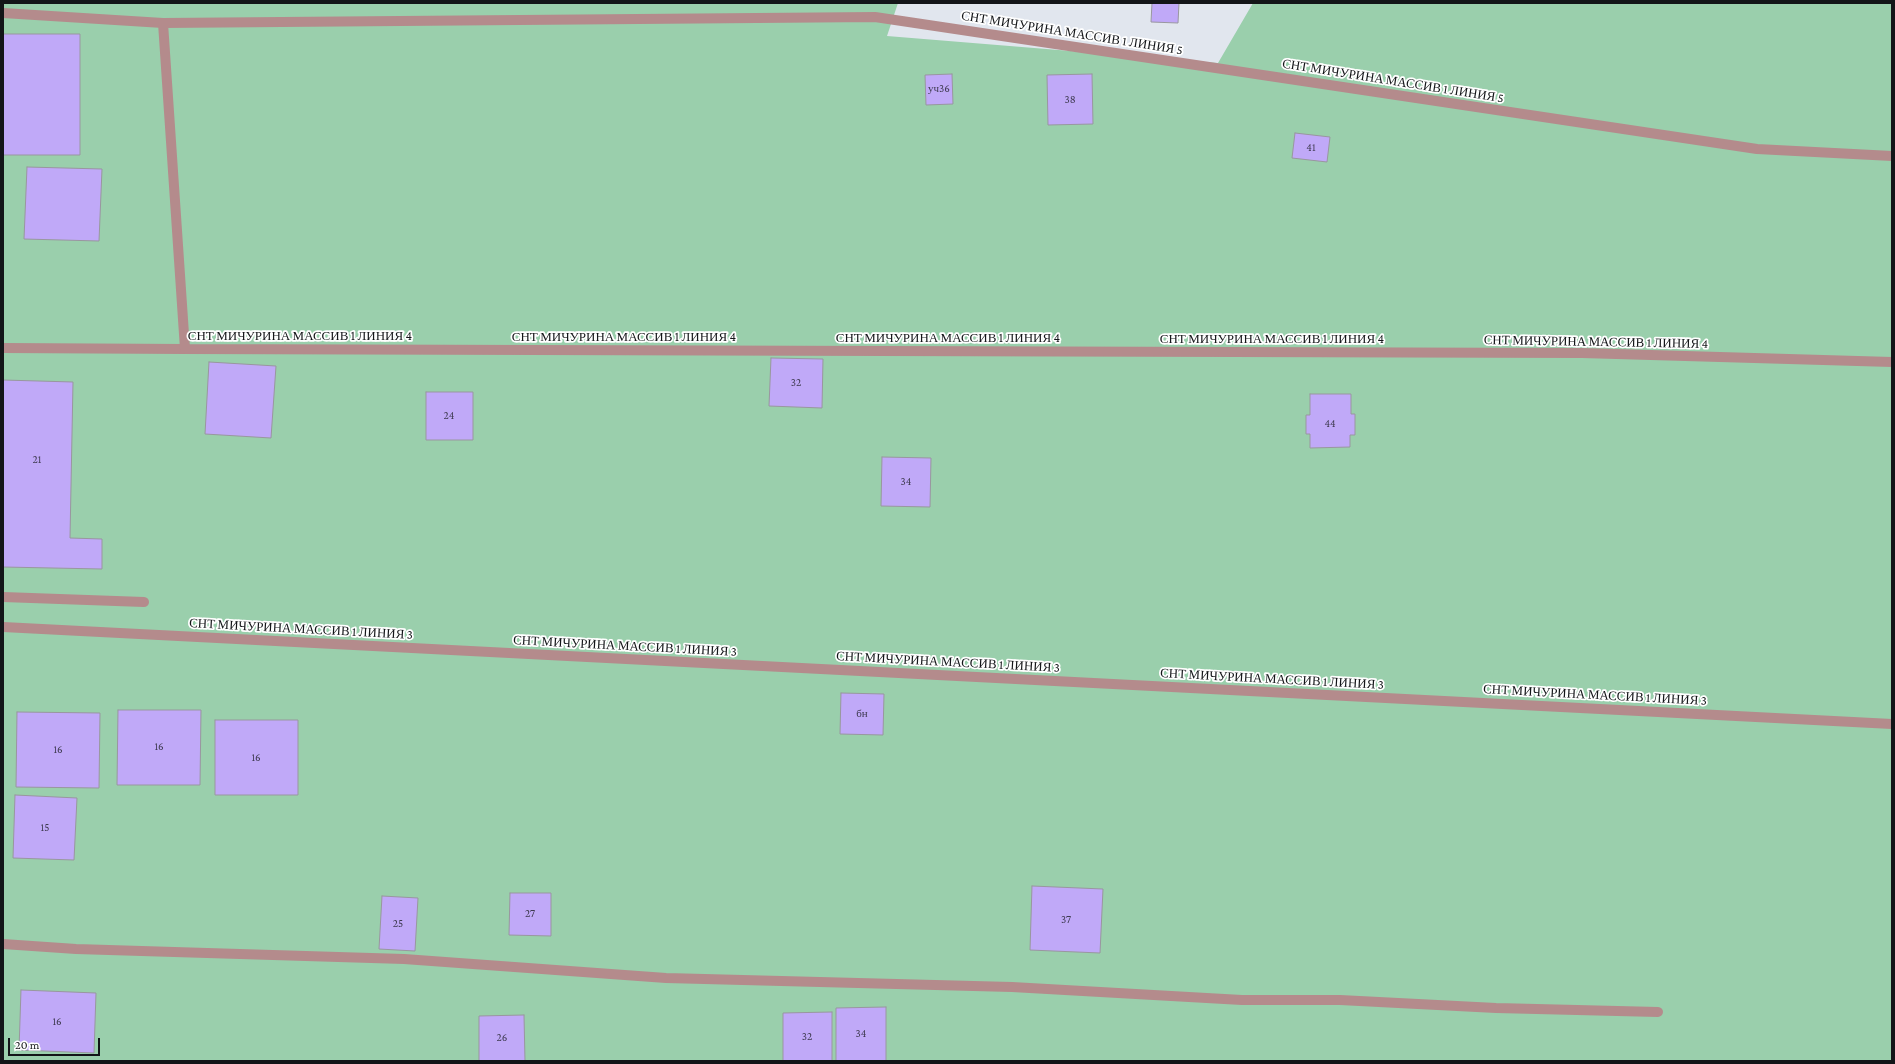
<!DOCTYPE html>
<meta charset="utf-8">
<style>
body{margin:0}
#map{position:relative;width:1895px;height:1064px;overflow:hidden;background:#e1e6ee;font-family:"Crimson Pro",serif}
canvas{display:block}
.frame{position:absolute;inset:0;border:4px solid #131518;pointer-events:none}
.scale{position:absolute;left:8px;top:1038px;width:92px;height:18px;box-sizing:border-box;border:2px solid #131518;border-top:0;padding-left:5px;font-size:12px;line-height:14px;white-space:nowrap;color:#131518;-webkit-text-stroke:3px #fff;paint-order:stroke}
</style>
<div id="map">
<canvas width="1895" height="1064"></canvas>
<div class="frame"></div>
<div class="scale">20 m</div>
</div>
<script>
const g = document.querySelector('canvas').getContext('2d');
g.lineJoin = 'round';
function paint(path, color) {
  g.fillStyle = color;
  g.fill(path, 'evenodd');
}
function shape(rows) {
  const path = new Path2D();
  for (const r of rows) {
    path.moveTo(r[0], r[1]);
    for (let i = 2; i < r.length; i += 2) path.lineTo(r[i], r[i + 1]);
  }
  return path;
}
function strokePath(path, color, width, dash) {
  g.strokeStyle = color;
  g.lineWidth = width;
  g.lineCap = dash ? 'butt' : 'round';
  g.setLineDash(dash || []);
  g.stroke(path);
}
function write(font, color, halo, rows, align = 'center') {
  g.font = font + ' "Crimson Pro",serif';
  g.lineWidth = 3.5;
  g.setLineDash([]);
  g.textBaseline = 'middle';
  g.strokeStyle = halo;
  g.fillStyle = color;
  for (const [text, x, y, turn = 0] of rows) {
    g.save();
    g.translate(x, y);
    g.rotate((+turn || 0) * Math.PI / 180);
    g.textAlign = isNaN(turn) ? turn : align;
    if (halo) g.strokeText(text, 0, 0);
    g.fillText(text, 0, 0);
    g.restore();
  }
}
const green = shape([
 [3,3,898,3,887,36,1218,63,1253,3,1892,3,1892,1061,3,1061]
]);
const building = shape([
 [1152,3,1179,3,1178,23,1151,22,1152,3],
 [3,34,80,34,80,155,3,155,3,34],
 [952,74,953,104,926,105,925,75,952,74],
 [1092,74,1093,124,1048,125,1047,75,1092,74],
 [1295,133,1330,137,1327,162,1292,158,1295,133],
 [27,167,102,169,99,241,24,239,27,167],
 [771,358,823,359,822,408,769,406,771,358],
 [209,362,276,366,271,438,205,434,209,362],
 [3,380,73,382,70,538,102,539,102,569,3,567,3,380],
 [426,392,473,392,473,440,426,440,426,392],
 [1310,394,1351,394,1351,414,1355,414,1355,435,1350,435,1350,447,1310,448,1310,434,1306,434,1306,415,1310,415,1310,394],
 [882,457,931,458,930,507,881,506,882,457],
 [841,693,884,694,883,735,840,734,841,693],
 [118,710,201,710,200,785,117,785,118,710],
 [17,712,100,713,99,788,16,787,17,712],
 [215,720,298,720,298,795,215,795,215,720],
 [15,795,77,798,74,860,13,858,15,795],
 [1032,886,1103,889,1100,953,1030,950,1032,886],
 [510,893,551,893,551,936,509,935,510,893],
 [382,896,418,898,415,951,379,949,382,896],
 [21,990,96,993,94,1053,19,1050,21,990],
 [886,1007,886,1061,836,1061,836,1008,886,1007],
 [832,1012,832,1061,783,1061,783,1013,832,1012],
 [524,1015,525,1061,479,1061,479,1016,524,1015]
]);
const service = shape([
 [3,348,185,349]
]);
const minor = shape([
 [3,13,163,23,875,17,1757,149,1892,156],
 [163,23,185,349,1582,353,1892,362],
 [3,597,144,602],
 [3,627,1892,724],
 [3,944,76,949,404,959,666,978,1012,987,1242,1000,1340,1000,1496,1008,1658,1012]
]);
const numberNames = [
 ["уч36",939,89],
 ["38",1070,100],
 ["41",1311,148],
 ["32",796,383],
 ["24",449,416],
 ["44",1330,424],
 ["21",37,460],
 ["34",906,482],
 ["бн",862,714],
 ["16",159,747],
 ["16",58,750],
 ["16",256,758],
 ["15",45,828],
 ["27",530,914],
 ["37",1066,920],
 ["25",398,924],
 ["16",57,1022],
 ["34",861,1034],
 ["32",807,1037],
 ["26",502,1038]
];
const streetNames = [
 ["СНТ МИЧУРИНА МАССИВ 1 ЛИНИЯ 5",1072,33,9],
 ["СНТ МИЧУРИНА МАССИВ 1 ЛИНИЯ 5",1393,81,9],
 ["СНТ МИЧУРИНА МАССИВ 1 ЛИНИЯ 4",300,336],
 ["СНТ МИЧУРИНА МАССИВ 1 ЛИНИЯ 4",624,337],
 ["СНТ МИЧУРИНА МАССИВ 1 ЛИНИЯ 4",948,338],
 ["СНТ МИЧУРИНА МАССИВ 1 ЛИНИЯ 4",1272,339],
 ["СНТ МИЧУРИНА МАССИВ 1 ЛИНИЯ 4",1596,342,1],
 ["СНТ МИЧУРИНА МАССИВ 1 ЛИНИЯ 3",301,629,3],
 ["СНТ МИЧУРИНА МАССИВ 1 ЛИНИЯ 3",625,646,3],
 ["СНТ МИЧУРИНА МАССИВ 1 ЛИНИЯ 3",948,662,3],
 ["СНТ МИЧУРИНА МАССИВ 1 ЛИНИЯ 3",1272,679,3],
 ["СНТ МИЧУРИНА МАССИВ 1 ЛИНИЯ 3",1595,695,3]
];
paint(green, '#9acfac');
paint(building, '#c0a9f8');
strokePath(building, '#99979f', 1);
strokePath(service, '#b48b8c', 10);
strokePath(minor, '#b48b8c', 10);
write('11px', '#3e3a50', null, numberNames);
write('13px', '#131518', '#fff', streetNames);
</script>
